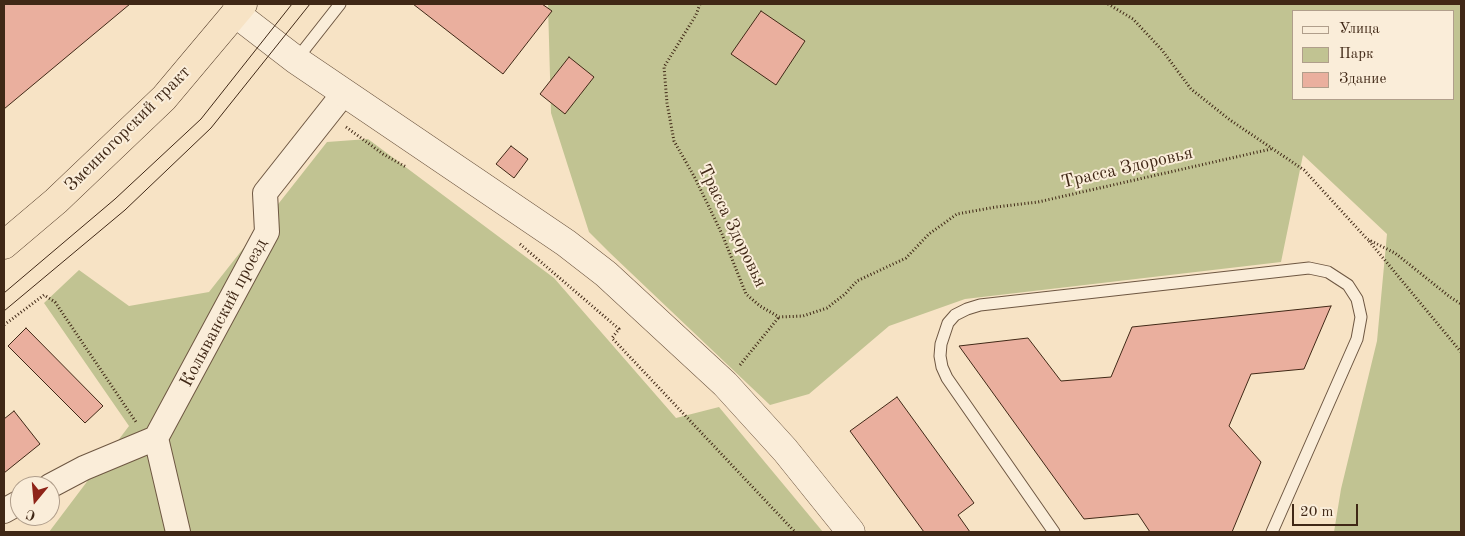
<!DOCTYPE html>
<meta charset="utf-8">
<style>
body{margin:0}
#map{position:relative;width:1465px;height:536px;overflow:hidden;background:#f7e3c5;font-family:"Old Standard TT",serif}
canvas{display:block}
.frame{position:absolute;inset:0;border:5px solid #402816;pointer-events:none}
.legend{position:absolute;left:1292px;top:10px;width:162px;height:90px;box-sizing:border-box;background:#faedd9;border:1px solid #b09e8b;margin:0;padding:6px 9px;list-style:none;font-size:15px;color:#402816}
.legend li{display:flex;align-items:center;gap:10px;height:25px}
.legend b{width:25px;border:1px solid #b09e8b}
.north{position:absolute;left:10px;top:476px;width:50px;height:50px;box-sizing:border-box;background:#faedd9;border:1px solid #b09e8b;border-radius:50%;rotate:197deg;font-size:14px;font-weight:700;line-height:20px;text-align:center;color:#402816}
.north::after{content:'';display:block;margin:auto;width:18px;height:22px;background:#8f2418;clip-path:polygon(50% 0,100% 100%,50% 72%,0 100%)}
.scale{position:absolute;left:1292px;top:504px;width:66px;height:22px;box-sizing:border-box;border:2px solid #402816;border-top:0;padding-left:6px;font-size:15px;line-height:18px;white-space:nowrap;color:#402816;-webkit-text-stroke:4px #faedd9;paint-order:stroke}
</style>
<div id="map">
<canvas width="1465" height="536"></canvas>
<div class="frame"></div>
<ul class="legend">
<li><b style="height:6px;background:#faedd9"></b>Улица</li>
<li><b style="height:14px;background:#c1c392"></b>Парк</li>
<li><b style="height:14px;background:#eaaf9e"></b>Здание</li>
</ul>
<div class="north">С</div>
<div class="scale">20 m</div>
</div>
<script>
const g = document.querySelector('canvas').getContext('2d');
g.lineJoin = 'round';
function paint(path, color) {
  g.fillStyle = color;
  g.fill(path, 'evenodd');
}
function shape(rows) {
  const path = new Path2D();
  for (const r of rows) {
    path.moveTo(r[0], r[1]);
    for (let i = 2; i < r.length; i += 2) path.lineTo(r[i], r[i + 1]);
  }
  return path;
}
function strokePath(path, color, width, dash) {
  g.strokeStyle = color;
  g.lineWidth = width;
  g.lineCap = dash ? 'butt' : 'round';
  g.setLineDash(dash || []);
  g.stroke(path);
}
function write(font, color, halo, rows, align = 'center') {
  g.font = font + ' "Old Standard TT",serif';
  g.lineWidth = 4;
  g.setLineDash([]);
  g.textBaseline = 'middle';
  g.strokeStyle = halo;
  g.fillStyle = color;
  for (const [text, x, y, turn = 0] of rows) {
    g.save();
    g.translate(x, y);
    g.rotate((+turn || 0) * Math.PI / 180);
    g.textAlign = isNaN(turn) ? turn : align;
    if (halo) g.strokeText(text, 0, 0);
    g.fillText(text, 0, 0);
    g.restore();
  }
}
const green = shape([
 [548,4,1461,4,1461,532,1334,532,1341,489,1377,341,1387,234,1303,155,1281,262,965,299,889,326,809,394,770,405,610,253,589,232,551,113],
 [1294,11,1454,11,1454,99,1294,99],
 [368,139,554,278,676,418,719,407,823,532,49,532,129,426,44,303,79,270,129,306,209,292,327,142]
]);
const building = shape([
 [4,4,130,4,4,109,4,4],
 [413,4,542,4,552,11,503,74,413,4],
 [761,11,805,41,776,85,731,54,761,11],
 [569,57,594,77,565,114,540,94,569,57],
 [511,146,528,159,514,178,496,164,511,146],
 [1331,306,1304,369,1251,374,1229,426,1261,462,1232,532,1150,532,1138,514,1084,519,959,346,1028,338,1061,381,1111,377,1132,327,1331,306],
 [26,328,103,406,85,423,8,346,26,328],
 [897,397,974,503,958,515,970,532,924,532,850,431,897,397],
 [14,411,40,444,4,473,4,419,14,411]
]);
const path = shape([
 [700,4,696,15,664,67,667,103,674,141,695,178,722,234,746,294,760,306,779,317,803,316,827,308,845,294,857,281,906,258,929,234,957,214,996,207,1038,202,1271,149],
 [1108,4,1133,19,1162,50,1191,89,1230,120,1304,170,1367,239,1395,253,1450,297,1461,304],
 [346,127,383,154,406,167],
 [1369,241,1461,352],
 [520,244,619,329,612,338,795,532],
 [4,325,44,295,55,302,136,422],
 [740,365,779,317]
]);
const service = shape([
 [296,60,340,4],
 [1054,532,947,378,942,367,940,356,941,344,948,323,955,315,967,309,980,305,1309,268,1328,272,1348,285,1357,299,1361,317,1357,339,1272,532]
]);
const minor = shape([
 [156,438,178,532],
 [50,486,84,468,156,438,267,232,265,193,344,93],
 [4,511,20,502]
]);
const tertiary = shape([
 [235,13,296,60,566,243,606,274,725,384,785,450,851,532]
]);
const trunk = shape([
 [4,245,56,201,164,98,243,4]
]);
const tram = shape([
 [4,293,115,199,201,119,292,4],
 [4,311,125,210,211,128,310,4]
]);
const streetNames = [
 ["Змеиногорский тракт",128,129,-45],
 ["Трасса Здоровья",1127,168,-13],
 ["Трасса Здоровья",732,226,64],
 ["Колыванский проезд",224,313,-62]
];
paint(green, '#c1c392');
paint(building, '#eaaf9e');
strokePath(building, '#402816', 1);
strokePath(service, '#6e5742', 13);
strokePath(minor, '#6e5742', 26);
strokePath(tertiary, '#6e5742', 29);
strokePath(trunk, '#402816', 29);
strokePath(path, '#402816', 3, [1, 2.5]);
strokePath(service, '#faedd9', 11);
strokePath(minor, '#faedd9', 24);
strokePath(tertiary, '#faedd9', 28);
strokePath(trunk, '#f7e3c5', 28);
strokePath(tram, '#402816', 1);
write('18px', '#402816', '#faedd9', streetNames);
</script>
